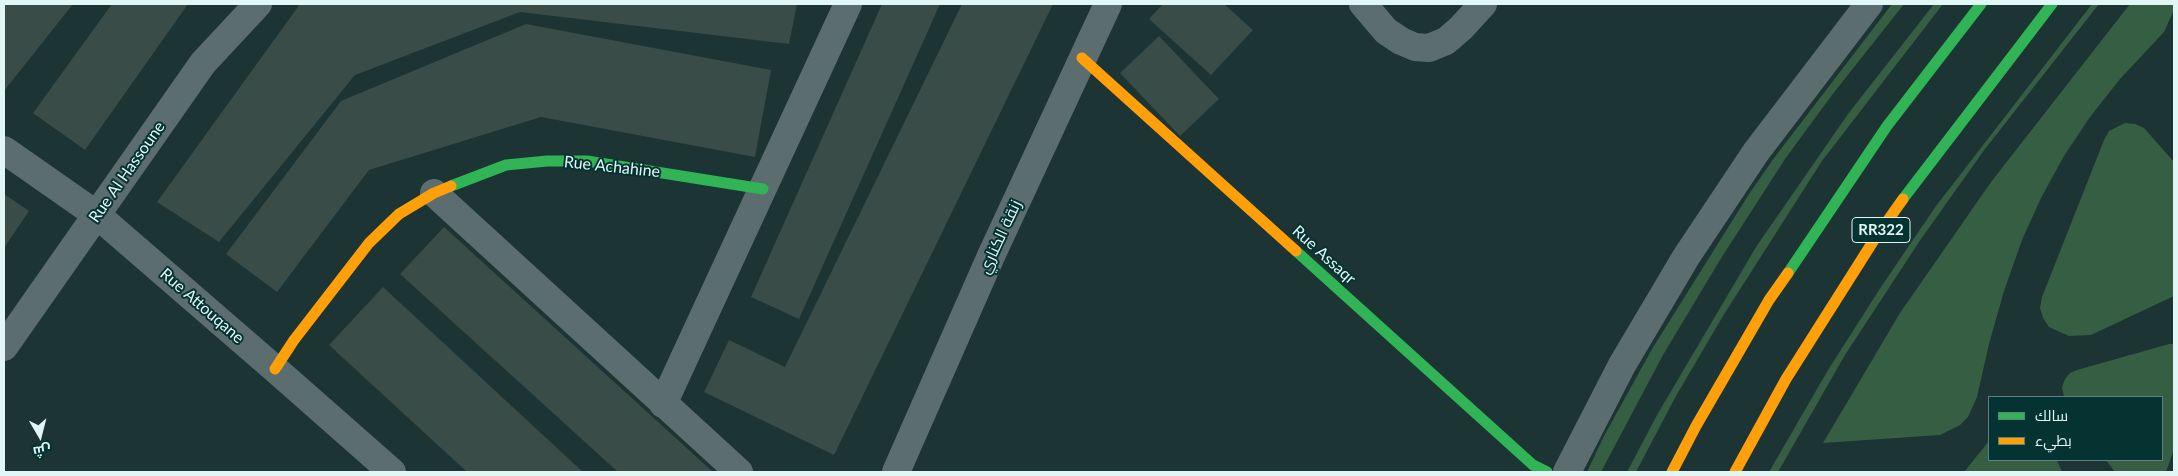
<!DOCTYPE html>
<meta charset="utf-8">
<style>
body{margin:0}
#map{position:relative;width:2178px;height:476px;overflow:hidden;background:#1c3433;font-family:Lato,Cairo,sans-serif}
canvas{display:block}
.frame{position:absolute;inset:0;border:5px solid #e1f7f6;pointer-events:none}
.legend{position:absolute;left:1988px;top:396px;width:175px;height:65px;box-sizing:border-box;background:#053332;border:1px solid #5d8180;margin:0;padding:6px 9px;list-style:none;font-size:15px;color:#e1f7f6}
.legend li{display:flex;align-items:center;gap:10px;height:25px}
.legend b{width:25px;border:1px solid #5d8180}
.north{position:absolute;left:15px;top:411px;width:50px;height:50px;-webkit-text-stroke:4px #053332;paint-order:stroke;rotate:172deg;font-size:14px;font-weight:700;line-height:20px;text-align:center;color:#e1f7f6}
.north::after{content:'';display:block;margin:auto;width:18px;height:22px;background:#e1f7f6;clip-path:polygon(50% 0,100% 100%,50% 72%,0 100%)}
</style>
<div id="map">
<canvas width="2178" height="476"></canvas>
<div class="frame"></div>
<ul class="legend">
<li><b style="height:6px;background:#30b455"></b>سالك</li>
<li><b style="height:6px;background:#ff9f0a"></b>بطيء</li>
</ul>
<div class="north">ش</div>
</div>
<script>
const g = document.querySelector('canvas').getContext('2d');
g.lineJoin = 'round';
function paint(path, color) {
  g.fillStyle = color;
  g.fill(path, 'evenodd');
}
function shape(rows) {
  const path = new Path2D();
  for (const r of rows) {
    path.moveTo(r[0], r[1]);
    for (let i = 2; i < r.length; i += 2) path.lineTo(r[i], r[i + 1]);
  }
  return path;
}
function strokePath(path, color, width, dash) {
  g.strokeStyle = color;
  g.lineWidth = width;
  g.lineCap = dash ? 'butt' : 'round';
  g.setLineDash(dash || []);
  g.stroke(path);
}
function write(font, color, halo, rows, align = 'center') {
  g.font = font + ' Lato,Cairo,sans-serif';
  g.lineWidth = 4;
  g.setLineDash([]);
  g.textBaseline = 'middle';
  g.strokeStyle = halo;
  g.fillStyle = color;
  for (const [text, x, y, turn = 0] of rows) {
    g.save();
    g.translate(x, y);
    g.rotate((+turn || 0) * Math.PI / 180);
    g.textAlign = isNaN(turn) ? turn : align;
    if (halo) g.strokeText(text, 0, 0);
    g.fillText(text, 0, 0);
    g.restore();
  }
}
const green = shape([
 [1892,4,1904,4,1832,95,1785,159,1720,260,1663,355,1601,472,1587,472,1604,436,1652,349,1749,194,1774,158],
 [1934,4,1943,4,1822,161,1723,316,1676,396,1636,472,1627,472,1657,415,1756,247,1848,114],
 [2092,4,2099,4,1985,149,1921,239,1845,355,1778,472,1769,472,1828,370,1881,287,1936,206],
 [2130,4,2174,4,2174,10,2164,32,2120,79,2090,117,2064,156,2041,198,2022,240,2004,291,1989,344,1977,397,1968,417,1960,425,1940,435,1823,443,1900,313,1991,182],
 [2125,123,2135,124,2144,128,2174,162,2174,296,2091,335,2069,336,2049,327,2043,318,2040,308,2042,297,2104,140,2109,131],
 [2169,344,2174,344,2174,449,2166,472,2115,472,2106,460,2162,460,2162,397,2064,397,2062,387,2065,379,2070,373,2077,370],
 [1989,441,1989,460,2057,460,2062,472,1964,472]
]);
const building = shape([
 [4,4,73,4,4,91],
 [112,4,188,4,85,150,33,113],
 [300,4,797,4,789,44,520,12,355,75,219,242,157,202],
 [882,4,940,4,799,319,751,297],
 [962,4,1053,4,834,455,704,392,729,340,785,367],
 [1163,4,1224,4,1253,30,1211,75,1149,19],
 [526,24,771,70,755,157,541,117,369,170,277,292,226,254,341,101],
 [1159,36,1219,99,1180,136,1120,73],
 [4,194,29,211,4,248],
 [444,227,713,472,618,472,400,274],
 [383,287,583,472,467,472,329,345]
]);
const street = shape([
 [1363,4,1386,31,1401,41,1415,47,1429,48,1446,41,1461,28,1483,4],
 [4,150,97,215,275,369,392,472],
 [434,193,739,472],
 [4,347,203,63,258,4],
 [663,404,848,4],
 [896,472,991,256,1108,4],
 [1567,472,1622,365,1686,257,1756,152,1869,4]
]);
const fast = shape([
 [451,186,506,165,547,161,587,161,763,189],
 [1903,199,2052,4],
 [1296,251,1533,465,1547,472],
 [1788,273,1887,126,1981,4]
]);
const slow = shape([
 [1082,58,1296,251],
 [275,369,294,340,369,243,399,214,434,193,451,186],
 [1672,472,1696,426,1769,300,1788,273],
 [1735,472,1786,379,1874,240,1903,199]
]);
const shields = [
 [1881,230,58]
];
const shieldNames = [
 ["RR322",1881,230]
];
const streetNames = [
 ["Rue Achahine",612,167,6],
 ["Rue Al Hassoune",127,172,-55],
 ["زنقة الكناري",1000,237,-65],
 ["Rue Assaqr",1324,255,42],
 ["Rue Attouqane",202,306,41]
];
paint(green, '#365e43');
paint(building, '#394c48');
strokePath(street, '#5c6d6f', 28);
strokePath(fast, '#30b455', 11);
strokePath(slow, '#ff9f0a', 11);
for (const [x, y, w] of shields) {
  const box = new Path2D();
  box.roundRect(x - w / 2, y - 12.5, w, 25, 4);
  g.fillStyle = '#053332';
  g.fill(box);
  strokePath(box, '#e1f7f6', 1);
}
write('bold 15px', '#e1f7f6', null, shieldNames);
write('16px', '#e1f7f6', '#053332', streetNames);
</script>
